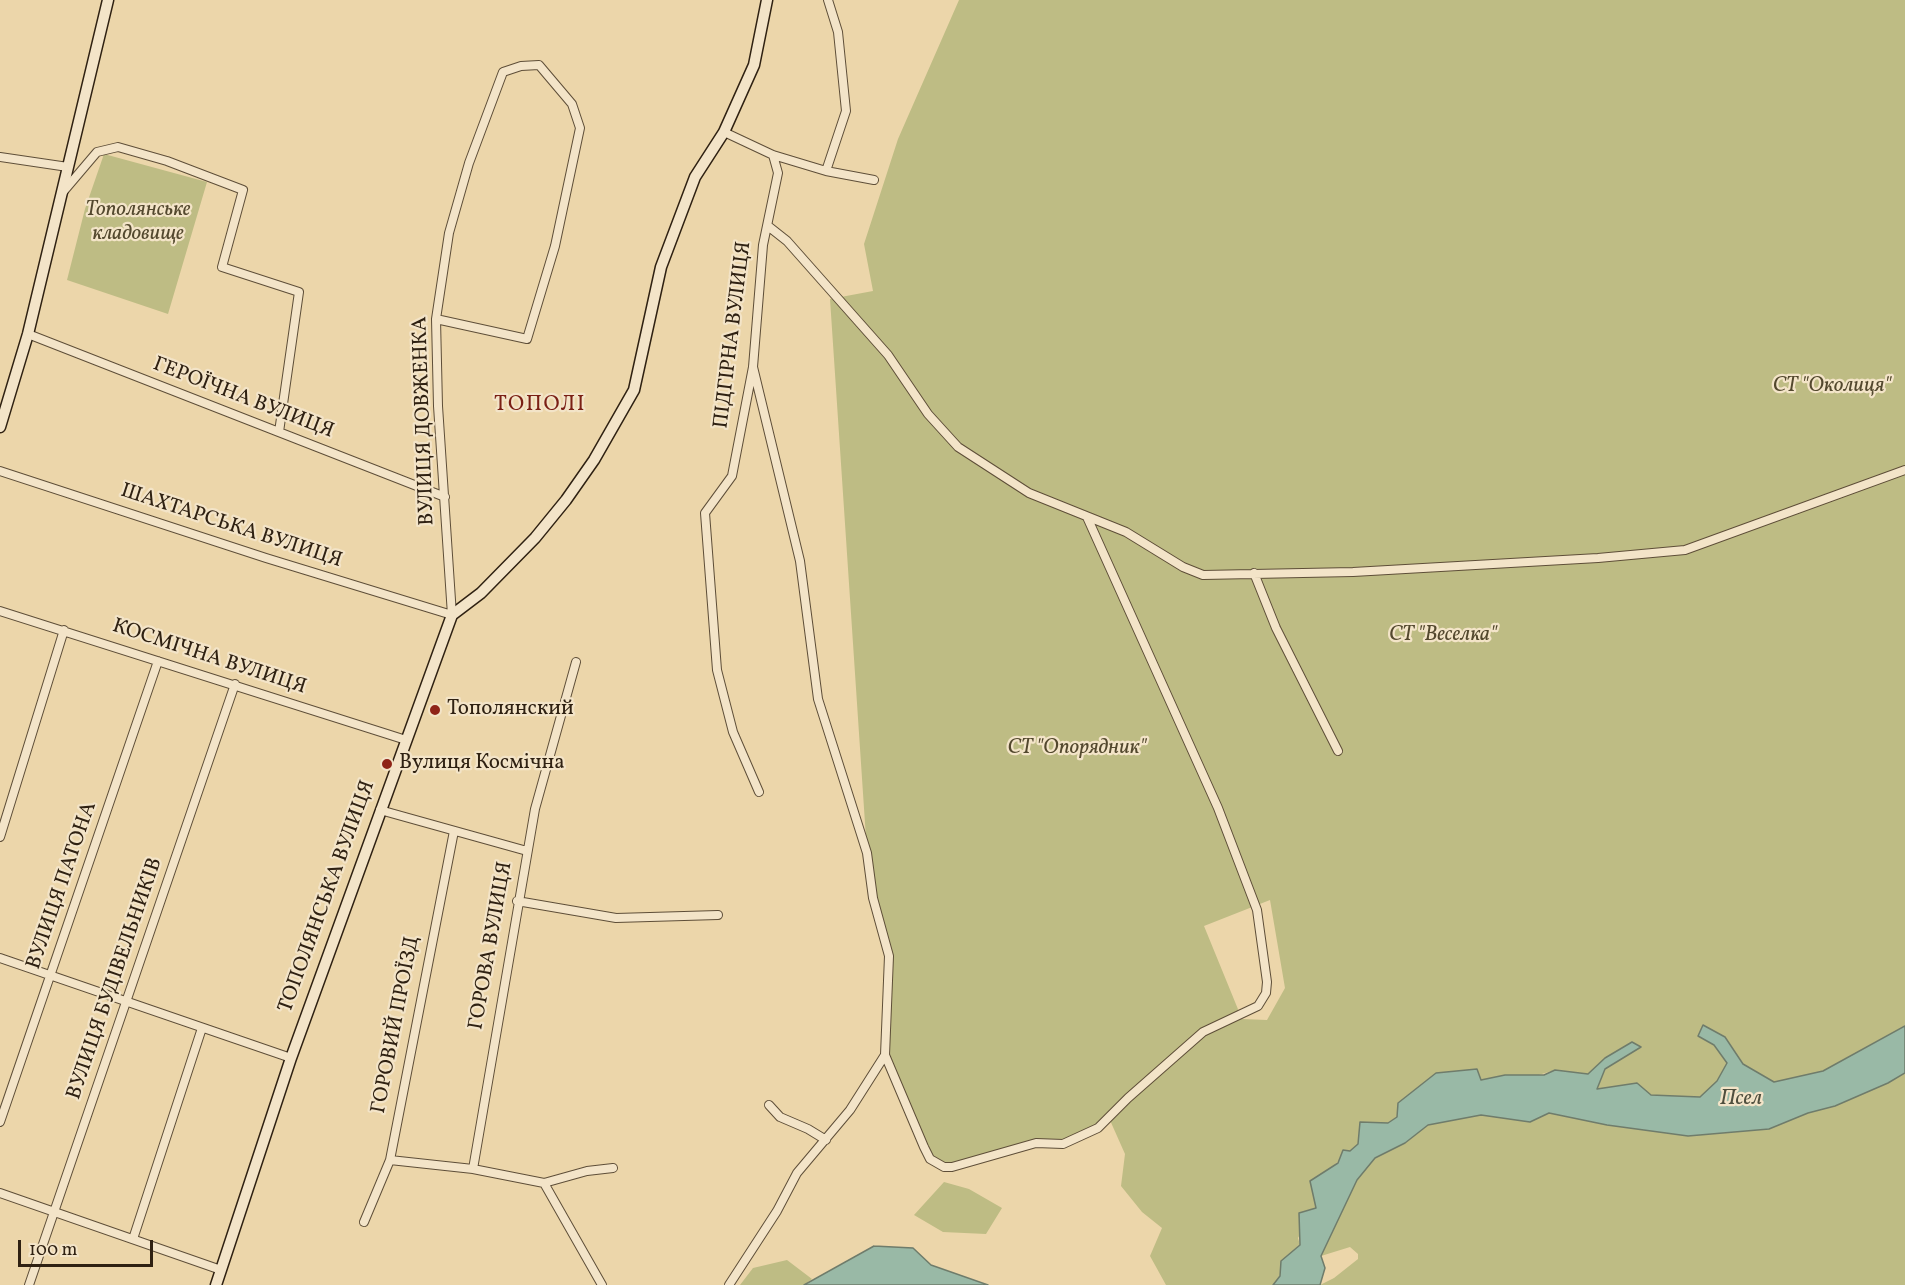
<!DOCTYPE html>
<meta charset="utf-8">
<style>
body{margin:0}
#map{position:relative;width:1905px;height:1285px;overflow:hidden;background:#ecd6aa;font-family:Vollkorn,serif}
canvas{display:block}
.scale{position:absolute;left:18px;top:1240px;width:135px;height:27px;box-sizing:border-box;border:3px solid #2f2112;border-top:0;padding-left:8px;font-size:18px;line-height:21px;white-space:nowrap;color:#2f2112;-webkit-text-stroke:4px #f3e4c8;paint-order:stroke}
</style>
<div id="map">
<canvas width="1905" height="1285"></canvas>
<div class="scale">100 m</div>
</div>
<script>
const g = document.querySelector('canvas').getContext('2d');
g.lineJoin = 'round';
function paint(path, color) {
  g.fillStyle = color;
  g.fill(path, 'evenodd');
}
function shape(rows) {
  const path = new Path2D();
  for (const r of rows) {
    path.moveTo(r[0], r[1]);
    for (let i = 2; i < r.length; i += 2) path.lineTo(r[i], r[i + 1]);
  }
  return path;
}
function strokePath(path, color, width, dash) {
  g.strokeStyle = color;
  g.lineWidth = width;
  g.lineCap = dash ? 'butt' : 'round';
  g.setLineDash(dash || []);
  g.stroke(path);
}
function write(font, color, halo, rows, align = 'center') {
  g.font = font + ' Vollkorn,serif';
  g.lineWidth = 4.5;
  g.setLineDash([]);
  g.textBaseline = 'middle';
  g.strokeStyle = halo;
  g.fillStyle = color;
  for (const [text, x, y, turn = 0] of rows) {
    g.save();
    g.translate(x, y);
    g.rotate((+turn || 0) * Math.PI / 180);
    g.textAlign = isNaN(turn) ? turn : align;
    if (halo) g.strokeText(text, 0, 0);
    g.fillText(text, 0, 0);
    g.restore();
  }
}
const green = shape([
 [959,0,1905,0,1905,1026,1823,1071,1774,1082,1743,1064,1725,1037,1699,1036,1714,1045,1727,1063,1717,1081,1701,1097,1651,1095,1637,1083,1597,1090,1605,1069,1640,1047,1605,1058,1588,1074,1555,1070,1532,1077,1505,1075,1481,1080,1397,1117,1388,1123,1360,1122,1358,1144,1325,1173,1316,1208,1298,1238,1300,1245,1282,1261,1280,1276,1273,1285,1166,1285,1150,1256,1162,1228,1142,1212,1121,1186,1125,1154,1109,1118,1063,1144,1049,1142,952,1167,936,1163,885,1055,889,956,867,853,830,299,873,291,864,244,898,139],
 [1270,900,1285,988,1267,1020,1242,1019,1204,926],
 [104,154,207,182,168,314,67,280,85,209],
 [1905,1073,1905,1285,1320,1285,1334,1278,1358,1259,1358,1254,1350,1247,1321,1256,1357,1180,1375,1158,1405,1143,1428,1125,1481,1115,1530,1122,1549,1113,1607,1125,1688,1136,1769,1129,1808,1113,1835,1106,1888,1083],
 [944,1182,969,1189,1002,1208,986,1234,943,1232,914,1215],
 [787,1260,812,1279,804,1285,740,1285,753,1268]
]);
const water = shape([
 [1703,1025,1725,1037,1743,1064,1774,1082,1823,1071,1905,1026,1905,1073,1888,1083,1835,1106,1808,1113,1769,1129,1688,1136,1607,1125,1549,1113,1530,1122,1481,1115,1428,1125,1405,1143,1375,1158,1357,1180,1321,1256,1325,1268,1320,1285,1273,1285,1280,1276,1281,1261,1300,1245,1299,1213,1316,1208,1310,1181,1338,1163,1343,1150,1350,1151,1358,1144,1360,1122,1388,1123,1397,1117,1398,1103,1436,1073,1477,1069,1481,1080,1505,1075,1544,1075,1555,1070,1588,1074,1605,1058,1632,1042,1641,1047,1605,1069,1597,1089,1637,1083,1651,1095,1700,1097,1717,1081,1727,1063,1714,1045,1698,1036,1703,1025],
 [874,1246,913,1248,931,1265,988,1285,804,1285,874,1246]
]);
const street = shape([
 [724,132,773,155,826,171,874,180],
 [0,157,68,167],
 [826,171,846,111,838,32,828,0],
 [63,192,97,152,118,147,167,161,243,190,222,267,299,292,279,432],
 [768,226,787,241,888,355,928,414,958,447,1029,493,1126,532,1183,567,1203,575,1353,572,1598,558,1685,550,1905,470],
 [28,334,445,497],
 [753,367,800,561,818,699,867,853,873,898,889,956,885,1055,924,1147,930,1159,944,1167,952,1167,1036,1143,1063,1144,1098,1128,1128,1098,1203,1032,1258,1006,1266,993,1267,982,1257,910,1218,808,1087,517],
 [0,471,266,558,452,615,438,406,436,319,449,233,469,163,503,72,521,66,539,65,572,104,580,128,555,246,527,339,436,319],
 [1254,573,1276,628,1338,751],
 [0,611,406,740],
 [576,662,535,809,473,1169,544,1183,602,1285],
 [759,792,733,732,717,670,705,513,732,476,753,367,763,245,778,173,773,155],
 [380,810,527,851],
 [0,837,64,630],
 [517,901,616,918,718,915],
 [0,958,291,1058],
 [769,1105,780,1117,808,1129,826,1140],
 [0,1122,158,661],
 [390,1160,473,1169],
 [544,1183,587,1171,613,1168],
 [0,1193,221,1270],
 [364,1222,390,1160,454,831],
 [133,1239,202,1028],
 [29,1285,235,684],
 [729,1285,777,1211,797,1173,850,1110,885,1055]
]);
const secondary = shape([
 [0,427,28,334,108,0],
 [216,1285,291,1058,452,615,481,593,535,538,566,500,594,460,634,390,661,267,695,177,724,132,754,65,767,0]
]);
const markers = [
 [435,710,6,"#8f2418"],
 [387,764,6,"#8f2418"]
];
const parkNames = [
 ["Тополянське",138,211],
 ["кладовище",138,235],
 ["СТ \"Околиця\"",1832,387],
 ["СТ \"Веселка\"",1443,636],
 ["СТ \"Опорядник\"",1077,749]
];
const streetNames = [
 ["ПІДГІРНА ВУЛИЦЯ",734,335,-83],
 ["ГЕРОЇЧНА ВУЛИЦЯ",243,399,21],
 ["ВУЛИЦЯ ДОВЖЕНКА",425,421,-92],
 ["ШАХТАРСЬКА ВУЛИЦЯ",231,527,18],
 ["КОСМІЧНА ВУЛИЦЯ",209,658,18],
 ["ВУЛИЦЯ ПАТОНА",63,886,-71],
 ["ТОПОЛЯНСЬКА ВУЛИЦЯ",328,897,-70],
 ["ГОРОВА ВУЛИЦЯ",492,946,-80],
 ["ВУЛИЦЯ БУДІВЕЛЬНИКІВ",116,979,-71],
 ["ГОРОВИЙ ПРОЇЗД",397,1025,-79]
];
const poiNames = [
 ["Тополянский",447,710],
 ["Вулиця Космічна",399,764]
];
const neighbourhoodNames = [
 ["ТОПОЛІ",540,406]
];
const waterNames = [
 ["Псел",1741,1100]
];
paint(green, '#bebc84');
paint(water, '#99b9a6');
strokePath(water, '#6f7c6b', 1.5);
strokePath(street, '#5e4e38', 10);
strokePath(secondary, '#2f2112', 13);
strokePath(street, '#f3e4c8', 8);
strokePath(secondary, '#f3e4c8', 10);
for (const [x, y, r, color] of markers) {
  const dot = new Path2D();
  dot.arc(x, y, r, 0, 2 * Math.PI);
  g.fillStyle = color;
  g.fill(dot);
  strokePath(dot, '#f3e4c8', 2);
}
write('italic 21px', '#53482e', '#f3e4c8', parkNames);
write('21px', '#2f2112', '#f3e4c8', streetNames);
write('21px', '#2f2112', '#f3e4c8', poiNames, 'left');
g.letterSpacing = '1.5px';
write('22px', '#7a1f14', '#f3e4c8', neighbourhoodNames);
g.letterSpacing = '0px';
write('italic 22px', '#4f4f3e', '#f3e4c8', waterNames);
</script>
